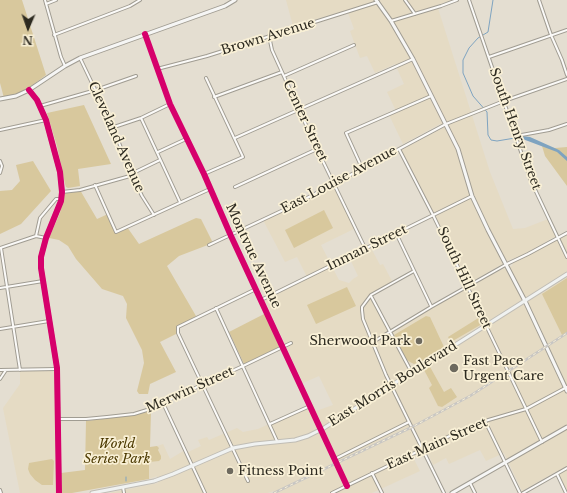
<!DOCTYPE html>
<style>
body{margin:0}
#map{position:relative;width:567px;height:493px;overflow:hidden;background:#e4ded1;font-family:"Libre Baskerville",serif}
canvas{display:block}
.north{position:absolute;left:8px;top:8px;width:40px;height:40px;-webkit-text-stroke:3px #f9f0d6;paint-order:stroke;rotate:182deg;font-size:11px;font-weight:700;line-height:16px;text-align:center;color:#2d2a20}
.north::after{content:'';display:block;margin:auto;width:14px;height:18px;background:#2d2a20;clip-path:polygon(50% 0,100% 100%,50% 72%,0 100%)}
</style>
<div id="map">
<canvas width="567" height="493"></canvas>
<div class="north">N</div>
</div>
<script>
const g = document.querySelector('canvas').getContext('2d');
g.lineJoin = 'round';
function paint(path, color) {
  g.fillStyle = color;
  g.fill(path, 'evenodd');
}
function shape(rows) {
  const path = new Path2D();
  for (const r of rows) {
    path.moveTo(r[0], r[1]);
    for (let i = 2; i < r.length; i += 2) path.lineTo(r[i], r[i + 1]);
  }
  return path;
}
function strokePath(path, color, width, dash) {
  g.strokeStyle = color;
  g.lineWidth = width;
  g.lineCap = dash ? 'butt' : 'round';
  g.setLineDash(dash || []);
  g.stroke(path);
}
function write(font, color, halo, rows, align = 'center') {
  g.font = font + ' "Libre Baskerville",serif';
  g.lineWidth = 3.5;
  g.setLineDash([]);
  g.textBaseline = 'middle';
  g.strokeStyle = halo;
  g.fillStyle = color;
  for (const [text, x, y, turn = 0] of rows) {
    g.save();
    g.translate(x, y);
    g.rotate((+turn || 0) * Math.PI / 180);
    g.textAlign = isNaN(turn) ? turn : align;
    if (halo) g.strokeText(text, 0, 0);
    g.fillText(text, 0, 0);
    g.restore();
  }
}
const built = shape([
 [286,0,452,0,437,5,490,172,513,229,525,228,548,219,556,236,523,255,509,260,468,284,433,211,401,150,443,128,440,124,403,144,389,115,396,111,387,92,404,84,395,64,375,73,367,56,360,58,350,31,354,29,347,10,293,26],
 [334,183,356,228,321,245,339,280,349,283,353,279,358,276,349,257,370,246,380,265,383,264,393,283,371,295,390,331,465,288,503,269,512,266,513,263,567,234,567,491,557,471,522,491,504,453,486,461,480,450,449,464,446,458,433,465,427,451,423,452,413,457,420,471,372,493,275,493,273,491,268,493,109,493,158,483,157,476,149,479,149,462,158,450,159,448,157,446,163,444,170,459,185,450,186,453,201,446,198,440,207,437,209,440,237,428,243,432,258,429,313,404,316,411,333,405,319,376,303,383,264,298,307,277,297,257,285,262,263,220],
 [55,369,56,493,20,493,3,408,20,384,20,370]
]);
const green = shape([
 [0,0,22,0,46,75,21,94,4,98,0,83],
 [84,105,111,164,78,169,80,186,68,188,66,187,65,184,57,146,47,113],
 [542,146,555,148,567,147,567,186,545,156],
 [33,161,51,191,21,224,0,234,0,191,12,190,20,181,16,165],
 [80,190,97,219,108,214,116,231,127,227,139,244,196,218,201,219,213,243,179,256,167,266,196,316,178,327,178,333,160,342,176,372,150,384,148,394,139,394,137,391,144,363,142,350,126,318,127,304,123,296,102,289,76,259,68,246,59,240,49,238,60,213,64,192],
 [324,210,333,228,294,248,285,230],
 [567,278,567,332,562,335,542,294],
 [347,287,356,306,316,324,307,305],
 [266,313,281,346,244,364,229,332],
 [426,316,430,317,444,347,421,362,414,364,410,362,406,359,394,335],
 [480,317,482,324,451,342,448,337],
 [429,365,444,392,451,388,457,397,442,407,438,406,429,388,432,385,423,368],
 [151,411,150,447,157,446,159,448,158,450,161,456,161,459,159,461,149,462,149,479,72,493,62,493,61,473,85,470,86,421,133,415],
 [52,459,54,461,53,485,42,485,35,480,30,474,28,469,29,463]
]);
const water = shape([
 [519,136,523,136,530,137,559,150,567,157,567,161,557,152,520,138]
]);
const stream = shape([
 [493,0,488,32,478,38,469,48,463,60,463,73,473,96,487,112,488,135,491,140,497,141,521,137],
 [126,477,126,481]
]);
const street = shape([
 [45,0,61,57,65,66],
 [405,0,415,14],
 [469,0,531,181,567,257],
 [539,0,551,35,562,60,567,75],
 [46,4,56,0],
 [391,21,441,6,457,0],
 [145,34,170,104,204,174,231,236,347,486],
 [54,35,130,6,140,0],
 [269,36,272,50,317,149,365,248],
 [489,57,567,30],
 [80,58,113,127,131,174,142,196,154,215],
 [157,69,207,56,378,2],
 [284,76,354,45],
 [214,97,282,72],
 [40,106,96,90,136,76],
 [141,118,180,202],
 [114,127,141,118,170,104],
 [0,130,46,120],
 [516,136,549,130,567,124],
 [235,138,413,59],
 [399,149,433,215,542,442],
 [158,152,186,139],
 [0,161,2,166,0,173],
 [362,168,346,133,431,96],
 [204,174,243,157,206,78],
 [95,185,116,232,210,189],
 [235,187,317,149],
 [62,192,80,190,130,176,131,174,160,160],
 [396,233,431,306],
 [36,236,40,218,56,199,61,199],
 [209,245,292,206,446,124,504,101,567,79],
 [0,248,36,236,46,238],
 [1,248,20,370],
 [414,271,371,295,362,307,362,310,363,319,386,375,444,493],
 [0,288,43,281],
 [371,296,412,373],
 [261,300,472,196],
 [216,308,277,441],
 [0,329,49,321],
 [373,342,431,307,507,264,528,254,567,233],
 [0,370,57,369],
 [0,379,6,370],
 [163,403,205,493],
 [59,419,86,419,107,417,134,414,147,410,243,366,291,343],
 [485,421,520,493],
 [270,424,310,406],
 [335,459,409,422],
 [372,473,382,493],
 [557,474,566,493],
 [248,481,178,333,178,327,256,289],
 [470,483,475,493],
 [123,487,124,493],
 [0,490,1,493],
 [332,493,460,431,485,421,526,409,567,387],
 [523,493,567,468]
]);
const secondary = shape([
 [376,0,391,21,413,59,458,149,472,196,488,230,525,301,567,391],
 [29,90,37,100,46,120,60,172,62,192,61,201,46,238,41,257,41,268,57,368,59,493],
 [0,99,16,96,29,90,65,66,80,58,225,6,235,0],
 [452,493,567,427]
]);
const primary = shape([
 [92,493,154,481,173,474,233,448,255,444,295,440,308,436,324,428,567,274]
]);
const rail = shape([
 [274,493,412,427,470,396,567,333]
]);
const cycleway = shape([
 [145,34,170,104,204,174,231,236,347,486],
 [29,90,37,100,46,120,60,172,62,192,61,201,46,238,41,257,41,268,57,368,59,493]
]);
const markers = [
 [419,341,4,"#6d695e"],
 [454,368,5,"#6d695e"],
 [230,471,4,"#6d695e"]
];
const streetNames = [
 ["Brown Avenue",268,37,-17],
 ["Center Street",305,121,65],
 ["South Henry Street",515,129,70],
 ["Cleveland Avenue",116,137,66],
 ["East Louise Avenue",339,180,-28],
 ["Inman Street",367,248,-26],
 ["Montvue Avenue",253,256,65],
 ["South Hill Street",464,278,65],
 ["East Morris Boulevard",393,384,-32],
 ["Merwin Street",190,390,-24],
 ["East Main Street",437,444,-24]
];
const poiNames = [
 ["Sherwood Park",411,341,"right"],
 ["Fast Pace",463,361],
 ["Urgent Care",463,376],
 ["Fitness Point",238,471]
];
const parkNames = [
 ["World",117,444],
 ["Series Park",117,459]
];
paint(built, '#e5dbc4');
paint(green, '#d8c89d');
paint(water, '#7ea3c0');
strokePath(stream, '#7ea3c0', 1);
strokePath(street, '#a09c92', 4);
strokePath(secondary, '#a09c92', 5);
strokePath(primary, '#c0bdb5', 5);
strokePath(street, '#fbfaf8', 2);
strokePath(secondary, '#f6f6f5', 3);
strokePath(primary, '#f0f2f1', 3);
strokePath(rail, '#c8c6c3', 2.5);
strokePath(rail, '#f9f0d6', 1, [3]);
strokePath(cycleway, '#d6006c', 6);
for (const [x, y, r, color] of markers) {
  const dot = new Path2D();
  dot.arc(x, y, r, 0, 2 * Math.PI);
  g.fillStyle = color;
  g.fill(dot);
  strokePath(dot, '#f9f0d6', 1.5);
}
write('13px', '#2d2a20', '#f9f0d6', streetNames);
write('13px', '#2d2a20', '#f9f0d6', poiNames, 'left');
write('italic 13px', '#4b3900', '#f9f0d6', parkNames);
</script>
